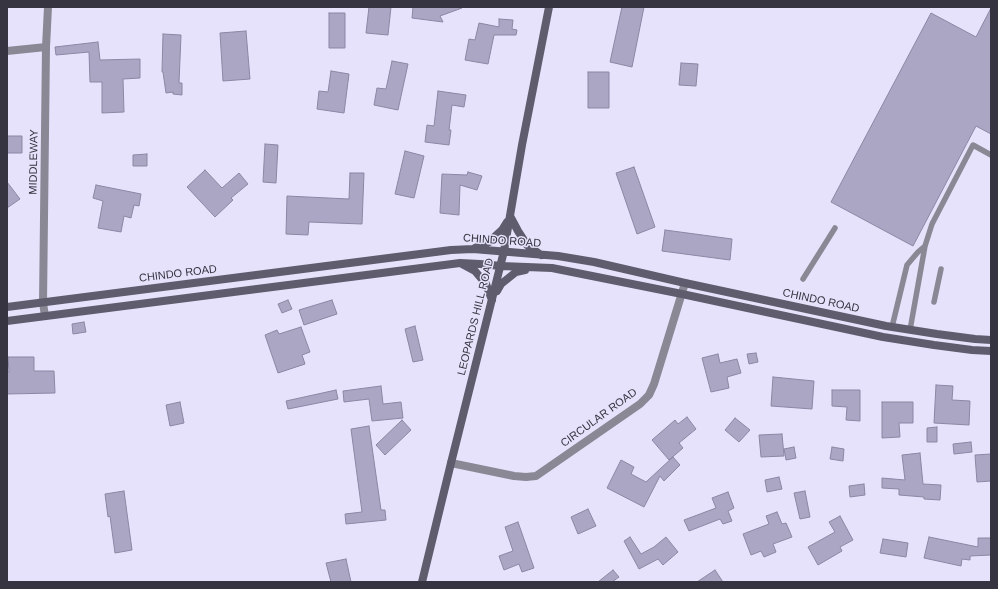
<!DOCTYPE html>
<style>
body{margin:0}
#map{position:relative;width:998px;height:589px;overflow:hidden;background:#e6e2fb;font-family:Helvetica,sans-serif}
canvas{display:block}
.frame{position:absolute;inset:0;border:8px solid #363440;pointer-events:none}
</style>
<div id="map">
<canvas width="998" height="589"></canvas>
<div class="frame"></div>
</div>
<script>
const g = document.querySelector('canvas').getContext('2d');
g.lineJoin = 'round';
function paint(path, color) {
  g.fillStyle = color;
  g.fill(path, 'evenodd');
}
function shape(rows) {
  const path = new Path2D();
  for (const r of rows) {
    path.moveTo(r[0], r[1]);
    for (let i = 2; i < r.length; i += 2) path.lineTo(r[i], r[i + 1]);
  }
  return path;
}
function strokePath(path, color, width, dash) {
  g.strokeStyle = color;
  g.lineWidth = width;
  g.lineCap = dash ? 'butt' : 'round';
  g.setLineDash(dash || []);
  g.stroke(path);
}
function write(font, color, halo, rows, align = 'center') {
  g.font = font + ' Helvetica,sans-serif';
  g.lineWidth = 3;
  g.setLineDash([]);
  g.textBaseline = 'middle';
  g.strokeStyle = halo;
  g.fillStyle = color;
  for (const [text, x, y, turn = 0] of rows) {
    g.save();
    g.translate(x, y);
    g.rotate((+turn || 0) * Math.PI / 180);
    g.textAlign = isNaN(turn) ? turn : align;
    if (halo) g.strokeText(text, 0, 0);
    g.fillText(text, 0, 0);
    g.restore();
  }
}
const building = shape([
 [369,7,391,7,388,35,366,33,369,7],
 [413,7,462,7,462,8,440,16,443,22,412,18,413,7],
 [622,7,644,7,632,67,610,62,622,7],
 [991,8,991,134,976,126,913,246,831,202,931,13,976,37,991,8],
 [329,13,345,13,345,48,329,48,329,13],
 [499,19,513,20,512,29,517,30,516,35,494,35,488,64,465,60,469,39,475,40,479,23,499,27,499,19],
 [246,31,250,79,223,81,220,33,246,31],
 [163,34,181,35,179,83,182,83,182,95,173,94,173,92,166,93,163,72,162,72,163,34],
 [98,42,100,60,140,59,140,78,123,79,124,112,102,113,102,82,90,82,89,52,56,55,55,47,98,42],
 [392,61,408,64,398,110,374,105,377,88,386,89,392,61],
 [681,63,698,64,696,86,679,85,681,63],
 [331,71,349,74,344,113,317,109,319,91,328,92,331,71],
 [588,72,609,72,609,108,588,108,588,72],
 [438,91,466,95,464,107,452,105,449,130,451,130,449,145,425,142,427,125,434,126,438,91],
 [7,136,22,136,22,153,7,153,7,136],
 [265,144,278,145,276,183,263,182,265,144],
 [405,151,424,156,414,198,395,194,405,151],
 [147,154,147,166,133,166,133,155,147,154],
 [634,167,655,227,637,234,616,173,634,167],
 [205,170,222,188,239,173,248,184,231,198,233,200,215,217,187,187,205,170],
 [468,172,482,176,477,190,460,185,459,215,440,213,442,174,467,175,468,172],
 [350,173,364,173,362,224,309,222,308,235,286,234,287,196,349,199,350,173],
 [7,182,20,199,7,208,7,182],
 [96,185,141,194,139,206,134,205,131,218,124,216,121,232,98,228,103,201,93,198,96,185],
 [665,230,732,239,730,260,662,251,665,230],
 [288,300,292,309,282,313,278,304,288,300],
 [332,300,337,314,304,325,299,310,332,300],
 [84,322,86,332,73,334,72,324,84,322],
 [415,326,423,360,413,362,405,329,415,326],
 [301,327,310,352,302,355,305,364,278,373,265,335,277,330,279,334,301,327],
 [756,353,758,362,749,364,747,354,756,353],
 [718,354,720,363,737,359,741,373,727,377,729,388,711,392,702,358,718,354],
 [8,357,34,357,34,371,54,371,55,393,7,394,7,372,9,372,8,357],
 [773,377,814,381,812,409,771,406,773,377],
 [936,385,953,386,952,400,970,401,969,425,934,423,936,385],
 [381,386,383,404,401,402,403,418,372,421,369,399,344,402,343,391,381,386],
 [336,390,338,399,288,409,286,401,336,390],
 [832,390,860,390,860,421,846,420,847,407,832,406,832,390],
 [180,402,184,423,170,426,166,405,180,402],
 [882,402,913,402,913,423,899,423,900,437,882,438,882,402],
 [687,417,696,429,679,443,683,448,669,460,652,440,675,420,678,424,687,417],
 [735,418,750,430,739,442,725,430,735,418],
 [402,420,411,430,385,455,376,445,402,420],
 [369,426,381,510,385,510,386,520,346,524,345,514,362,512,351,429,369,426],
 [937,427,937,442,927,442,927,428,937,427],
 [782,434,784,456,761,457,759,435,782,434],
 [971,442,972,452,954,454,953,444,971,442],
 [794,447,796,458,786,460,784,449,794,447],
 [832,447,844,449,843,461,830,459,832,447],
 [920,453,923,484,941,485,940,500,924,499,924,497,899,495,899,489,882,488,882,478,905,480,902,455,920,453],
 [991,454,991,481,977,482,975,455,991,454],
 [673,457,680,465,664,481,660,476,644,507,607,488,621,460,634,467,631,474,646,482,673,457],
 [779,477,782,489,767,492,765,480,779,477],
 [864,484,865,495,850,497,849,486,864,484],
 [124,491,132,550,115,553,110,516,108,517,105,494,124,491],
 [805,491,810,517,800,519,794,493,805,491],
 [728,492,734,508,728,511,732,521,723,524,720,519,689,531,684,520,716,508,712,498,728,492],
 [588,509,596,526,578,534,571,517,588,509],
 [777,512,782,524,786,523,792,537,773,544,776,552,764,557,761,551,751,555,743,534,769,524,766,516,777,512],
 [840,516,853,540,840,547,842,551,818,565,808,547,835,532,829,522,840,516],
 [518,522,534,568,522,572,519,564,504,570,499,556,513,551,505,527,518,522],
 [630,537,641,554,654,547,666,537,678,552,663,565,658,559,639,569,624,541,630,537],
 [929,537,978,547,978,538,991,538,991,555,970,556,970,560,962,559,961,566,924,558,929,537],
 [883,539,908,543,906,557,880,553,883,539],
 [346,559,351,582,331,582,326,563,346,559],
 [613,570,619,577,612,582,598,582,613,570],
 [715,570,723,582,697,582,715,570]
]);
const lane = shape([
 [803,279,835,228],
 [934,302,941,269],
 [892,327,907,265,918,252,925,246],
 [910,330,925,246,932,224,973,145,991,155]
]);
const street = shape([
 [7,51,46,47],
 [45,316,43,303,46,47,48,7],
 [451,463,514,476,526,477,536,476,640,404,649,395,654,384,685,283]
]);
const secondary = shape([
 [510,216,518,231,527,245,541,255],
 [475,248,489,242,502,230,507,222],
 [462,264,475,271,486,284,492,300],
 [497,291,501,284,516,272,525,270],
 [7,307,451,250,473,249,558,256,594,262,685,283,886,326,937,334,975,339,991,340],
 [7,321,460,263,480,264,501,266,552,268,682,294,883,337,934,345,972,350,991,351],
 [422,582,451,463,504,251,522,145,549,7]
]);
const streetNames = [
 ["MIDDLEWAY",34,162,-89],
 ["CHINDO ROAD",502,241,4],
 ["CHINDO ROAD",178,274,-7],
 ["CHINDO ROAD",821,301,12],
 ["LEOPARDS HILL ROAD",476,317,-76],
 ["CIRCULAR ROAD",599,418,-36]
];
paint(building, '#aba6c4');
strokePath(building, '#8b86a4', 1);
strokePath(lane, '#8a8895', 5.5);
strokePath(street, '#8a8895', 8);
strokePath(secondary, '#5f5c6e', 8);
write('11px', '#363440', '#e6e2fb', streetNames);
</script>
